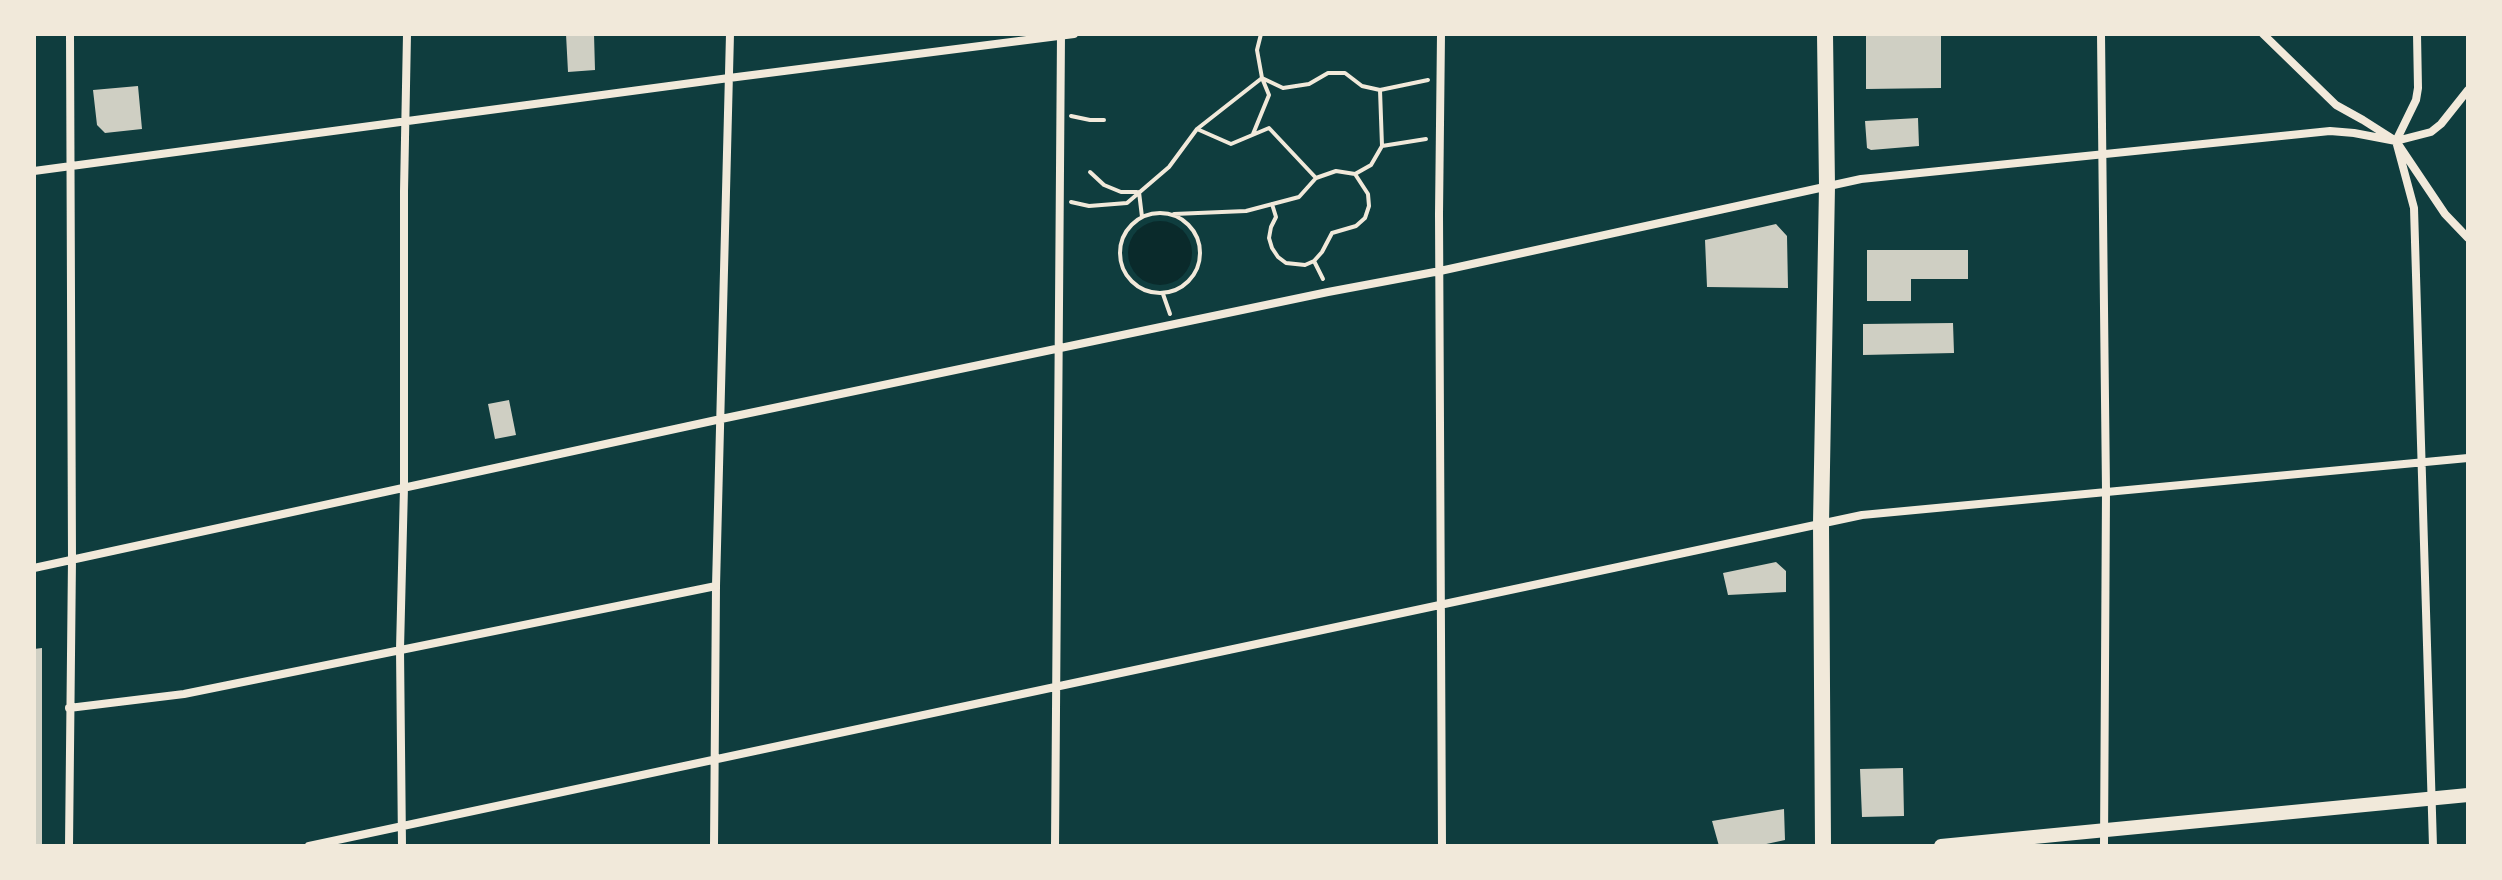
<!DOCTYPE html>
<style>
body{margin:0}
#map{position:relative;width:2502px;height:880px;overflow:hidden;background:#0f3d3e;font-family:"PT Sans Narrow",sans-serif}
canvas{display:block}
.frame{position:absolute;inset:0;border:36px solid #f1e9da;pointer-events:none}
</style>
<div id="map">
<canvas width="2502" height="880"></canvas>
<div class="frame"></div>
</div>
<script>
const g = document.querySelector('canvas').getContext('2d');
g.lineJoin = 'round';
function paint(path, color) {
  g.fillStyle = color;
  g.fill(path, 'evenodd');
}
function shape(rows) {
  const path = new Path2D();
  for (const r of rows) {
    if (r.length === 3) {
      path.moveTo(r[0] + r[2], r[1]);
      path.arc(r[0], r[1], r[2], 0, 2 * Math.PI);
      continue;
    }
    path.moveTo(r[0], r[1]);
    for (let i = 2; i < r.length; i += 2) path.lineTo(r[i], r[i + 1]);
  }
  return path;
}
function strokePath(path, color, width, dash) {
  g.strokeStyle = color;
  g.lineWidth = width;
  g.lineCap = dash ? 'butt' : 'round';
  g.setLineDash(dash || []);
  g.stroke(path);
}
const water = shape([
 [1160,253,32]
]);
const building = shape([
 [566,34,594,34,595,70,568,72],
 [1866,34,1941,34,1941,88,1866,89],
 [138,86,142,129,105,133,97,125,93,90],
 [1918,118,1919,146,1871,150,1867,148,1865,121],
 [1776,224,1787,236,1788,288,1707,287,1705,240],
 [1867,250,1968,250,1968,279,1911,279,1911,301,1867,301],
 [1953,323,1954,353,1863,355,1863,324],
 [509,400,516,435,495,439,488,404],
 [1776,562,1786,571,1786,592,1728,595,1723,573],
 [42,648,42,846,34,846,34,649],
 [1903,768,1904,816,1862,817,1860,769],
 [1784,809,1785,840,1757,846,1719,846,1712,821]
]);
const path = shape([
 [1262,78,1283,88,1309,84,1328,73,1345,73,1362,86,1380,90,1428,80],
 [1380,90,1382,146],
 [1071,116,1090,120,1104,120],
 [1197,129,1231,144,1269,128,1316,178],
 [1253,134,1269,95,1262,78,1257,50,1261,34],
 [1090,172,1104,185,1121,192,1137,192],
 [1139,192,1142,217],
 [1071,202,1089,206,1127,203,1169,167,1197,129,1262,78],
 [1272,204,1276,217,1271,227,1269,238,1272,248,1278,257,1286,263,1305,265,1314,261,1322,252,1332,233,1356,226,1365,218,1369,206,1368,194,1355,174],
 [1160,253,40],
 [1174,214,1246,211,1299,197,1316,178,1336,171,1355,174,1371,165,1382,146,1426,139],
 [1314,261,1323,279],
 [1163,294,1170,314]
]);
const minor = shape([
 [1441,34,1439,214,1442,846],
 [2101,34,2106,491,2104,846],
 [2263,34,2336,105,2363,120,2396,141,2445,214,2468,238],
 [2417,34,2418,88,2416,100,2396,141,2414,208,2433,846],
 [34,171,729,78,1074,34],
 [34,568,721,419,1328,292,1440,271,1861,179,2330,131,2354,133,2396,141,2431,132,2441,124,2468,90],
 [69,708,184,694,716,586],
 [69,846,72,559,70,34],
 [309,846,1862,515,2468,458],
 [402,846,400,649,404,487,404,191,407,34],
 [714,846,716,586,730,34],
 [1055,846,1061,34]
]);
const tertiary = shape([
 [1941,846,2468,795]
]);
const secondary = shape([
 [1823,846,1821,523,1827,186,1825,34]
]);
paint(water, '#0a2a2b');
paint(building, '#cfcfc3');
strokePath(path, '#f1e9da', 4);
strokePath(minor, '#f1e9da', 8);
strokePath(tertiary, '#f1e9da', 14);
strokePath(secondary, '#f1e9da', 16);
</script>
